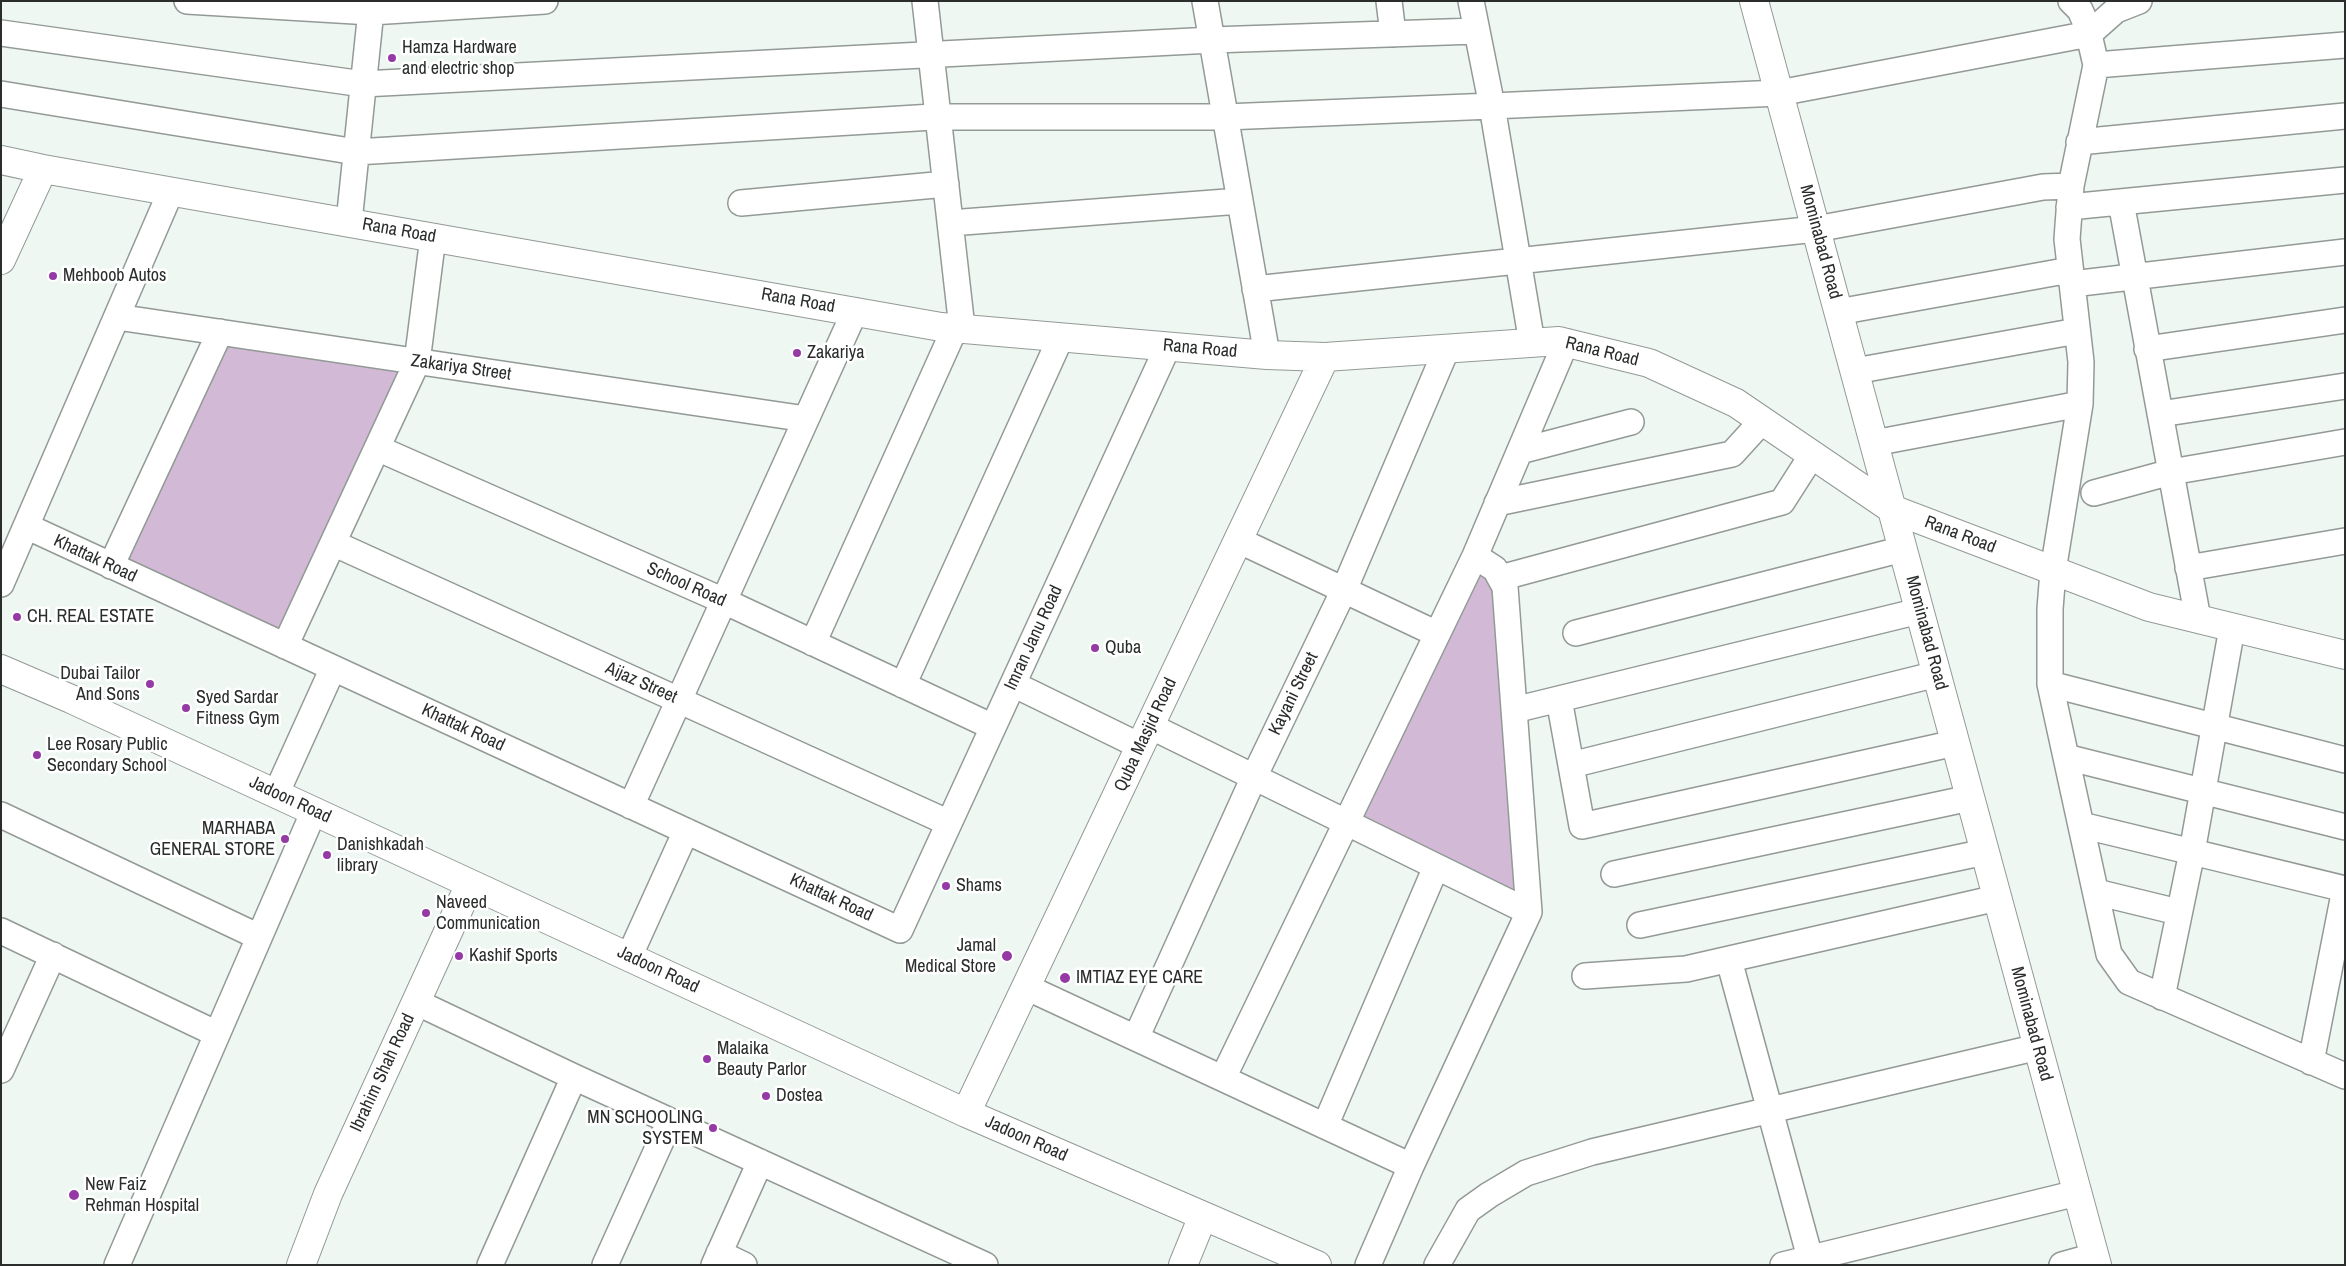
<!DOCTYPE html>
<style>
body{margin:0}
#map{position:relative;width:2346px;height:1266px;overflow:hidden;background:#eff7f3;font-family:"Archivo Narrow",sans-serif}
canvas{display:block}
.frame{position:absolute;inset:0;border:2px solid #2a2d2c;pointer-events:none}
</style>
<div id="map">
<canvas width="2346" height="1266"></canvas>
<div class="frame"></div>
</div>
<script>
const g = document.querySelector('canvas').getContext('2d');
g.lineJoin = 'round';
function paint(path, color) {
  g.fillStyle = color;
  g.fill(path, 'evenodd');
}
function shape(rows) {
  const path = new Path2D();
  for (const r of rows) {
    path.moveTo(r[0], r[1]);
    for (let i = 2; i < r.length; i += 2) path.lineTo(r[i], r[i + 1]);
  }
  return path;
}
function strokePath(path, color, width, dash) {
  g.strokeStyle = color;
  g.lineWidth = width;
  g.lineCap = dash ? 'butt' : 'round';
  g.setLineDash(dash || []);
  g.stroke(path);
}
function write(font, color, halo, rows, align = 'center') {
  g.font = font + ' "Archivo Narrow",sans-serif';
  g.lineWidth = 5;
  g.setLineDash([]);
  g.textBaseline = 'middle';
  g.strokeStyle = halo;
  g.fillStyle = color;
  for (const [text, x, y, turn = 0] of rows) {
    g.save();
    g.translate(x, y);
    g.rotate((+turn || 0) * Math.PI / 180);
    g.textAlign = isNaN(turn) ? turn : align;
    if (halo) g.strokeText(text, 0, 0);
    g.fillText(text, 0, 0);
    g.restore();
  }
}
const green = shape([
 [220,332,406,361,285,646,111,566],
 [1475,556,1495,569,1529,912,1348,824]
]);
const street = shape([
 [187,1,371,12,545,1],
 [925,1,962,328],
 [1205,1,1267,355],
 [1389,1,1393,34],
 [1471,1,1492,106,1532,343],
 [2071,1,2080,10,2087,26,2096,65,2071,186,2067,239,2081,362,2080,404,2053,571,2050,609,2050,684,2109,954,2129,982,2345,1076],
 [1,33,363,84,1212,40,1476,31],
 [2096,65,2345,45],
 [1,94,356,152,933,117,1225,117,1492,106,1779,93,2089,34,2116,10,2139,1],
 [2079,142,2345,116],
 [2121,202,2198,619],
 [741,203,946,184],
 [2069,207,2345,180],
 [349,222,372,1],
 [950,223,1240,201],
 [2072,284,2345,252],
 [1255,289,1816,229,2043,187,2071,186],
 [1838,312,2070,270],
 [117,317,806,419],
 [2147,349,2345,320],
 [1855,371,2077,331],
 [2160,414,2345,386],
 [1874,443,2080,404],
 [377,448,724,601,993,727],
 [1520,451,1631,422],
 [2094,493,2171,472,2345,442],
 [1497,503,1732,454,1762,421],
 [26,526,900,930,1168,346],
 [1238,540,1437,634],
 [333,543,949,823],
 [111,566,220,332],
 [2188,568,2345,541],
 [1500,578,1782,502,1812,455],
 [1,584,171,191],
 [1576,633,1903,549],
 [813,643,955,328],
 [285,646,417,362,433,237],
 [1013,684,1140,746],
 [2050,684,2345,760],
 [903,685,1061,337],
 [1559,699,1582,826,1955,743],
 [1514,710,1919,611],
 [1150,726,1529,912],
 [2066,757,2345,827],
 [1571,765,1937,674],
 [276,794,333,668],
 [631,806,855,311],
 [1,815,259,937],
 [2081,825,2345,889],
 [1614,874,1970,798],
 [2096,892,2178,912],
 [1640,925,1985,852],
 [1,931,217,1034],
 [629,957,686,831],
 [1729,960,1812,1265],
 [1585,976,1686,969,1997,898],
 [1026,987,1411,1166],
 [2162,997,2192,852,2232,628],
 [416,1002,574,1077,985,1265],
 [1136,1038,1254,777,1344,590,1447,348],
 [2311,1062,2345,889],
 [1,1070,53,955],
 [1223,1078,1475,556,1566,342],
 [1325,1126,1436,867],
 [719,1253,744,1265],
 [117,1265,314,811],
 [490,1265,574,1077],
 [605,1265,670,1121],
 [714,1265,760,1162],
 [1368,1265,1411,1166,1529,912,1505,587,1495,569,1475,556],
 [1437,1265,1468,1210,1489,1195,1526,1173,1592,1152,2038,1047],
 [1783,1265,2077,1193],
 [2062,1265,2094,1256]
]);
const secondary = shape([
 [1754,1,2097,1265],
 [1,160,43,169,941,327,1267,355,1325,357,1559,341,1649,363,1736,403,1892,509,2149,607,2345,655],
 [1,260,43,169],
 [1,669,71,699,966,1113,1317,1265],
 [966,1113,1325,357],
 [301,1265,328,1194,470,884],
 [1183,1265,1203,1216]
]);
const markers = [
 [392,58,5,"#953aa5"],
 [53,276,5,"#953aa5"],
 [797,353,5,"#953aa5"],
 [17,617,5,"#953aa5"],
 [1095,648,5,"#953aa5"],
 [150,684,5,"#953aa5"],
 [186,708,5,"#953aa5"],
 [37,755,5,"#953aa5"],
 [285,839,5,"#953aa5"],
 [327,855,5,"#953aa5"],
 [946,886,5,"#953aa5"],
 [426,913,5,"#953aa5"],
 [459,956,5,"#953aa5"],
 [1007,956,6,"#953aa5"],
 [1065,978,6,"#953aa5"],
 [707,1059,5,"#953aa5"],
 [766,1096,5,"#953aa5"],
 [713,1128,5,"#953aa5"],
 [74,1195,6,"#953aa5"]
];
const poiNames = [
 ["Hamza Hardware",402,48],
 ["and electric shop",402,69],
 ["Mehboob Autos",63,276],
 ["Zakariya",807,353],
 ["CH. REAL ESTATE",27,617],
 ["Quba",1105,648],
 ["Dubai Tailor",140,674,"right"],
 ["And Sons",140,695,"right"],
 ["Syed Sardar",196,698],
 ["Fitness Gym",196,719],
 ["Lee Rosary Public",47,745],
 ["Secondary School",47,766],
 ["MARHABA",275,829,"right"],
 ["GENERAL STORE",275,850,"right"],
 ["Danishkadah",337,845],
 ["library",337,866],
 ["Shams",956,886],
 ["Naveed",436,903],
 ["Communication",436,924],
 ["Jamal",996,946,"right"],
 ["Medical Store",996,967,"right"],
 ["Kashif Sports",469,956],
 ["IMTIAZ EYE CARE",1076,978],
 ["Malaika",717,1049],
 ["Beauty Parlor",717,1070],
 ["Dostea",776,1096],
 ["MN SCHOOLING",703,1118,"right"],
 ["SYSTEM",703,1139,"right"],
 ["New Faiz",85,1185],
 ["Rehman Hospital",85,1206]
];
const streetNames = [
 ["Rana Road",399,231,10],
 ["Mominabad Road",1820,242,75],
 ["Rana Road",798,301,10],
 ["Rana Road",1200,349,5],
 ["Rana Road",1602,352,14],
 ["Zakariya Street",461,368,8],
 ["Rana Road",1960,535,21],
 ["Khattak Road",95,559,25],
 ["School Road",686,585,24],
 ["Mominabad Road",1926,633,75],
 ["Imran Janu Road",1034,638,-65],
 ["Aijaz Street",641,683,24],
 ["Kayani Street",1294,694,-64],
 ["Khattak Road",463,728,25],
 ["Quba Masjid Road",1146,735,-65],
 ["Jadoon Road",290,800,25],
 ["Khattak Road",831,898,25],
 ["Jadoon Road",658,970,25],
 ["Mominabad Road",2031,1024,75],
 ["Ibrahim Shah Road",383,1073,-65],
 ["Jadoon Road",1026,1139,24]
];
paint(green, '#d2bad6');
strokePath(street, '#939a96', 28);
strokePath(secondary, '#939a96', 30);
strokePath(street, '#fff', 25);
strokePath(secondary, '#fff', 28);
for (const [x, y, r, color] of markers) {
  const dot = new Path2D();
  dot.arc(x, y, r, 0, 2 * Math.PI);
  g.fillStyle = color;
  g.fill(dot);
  strokePath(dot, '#fff', 2);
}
write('18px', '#2a2d2c', '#fff', poiNames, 'left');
write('18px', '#2a2d2c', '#fff', streetNames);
</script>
